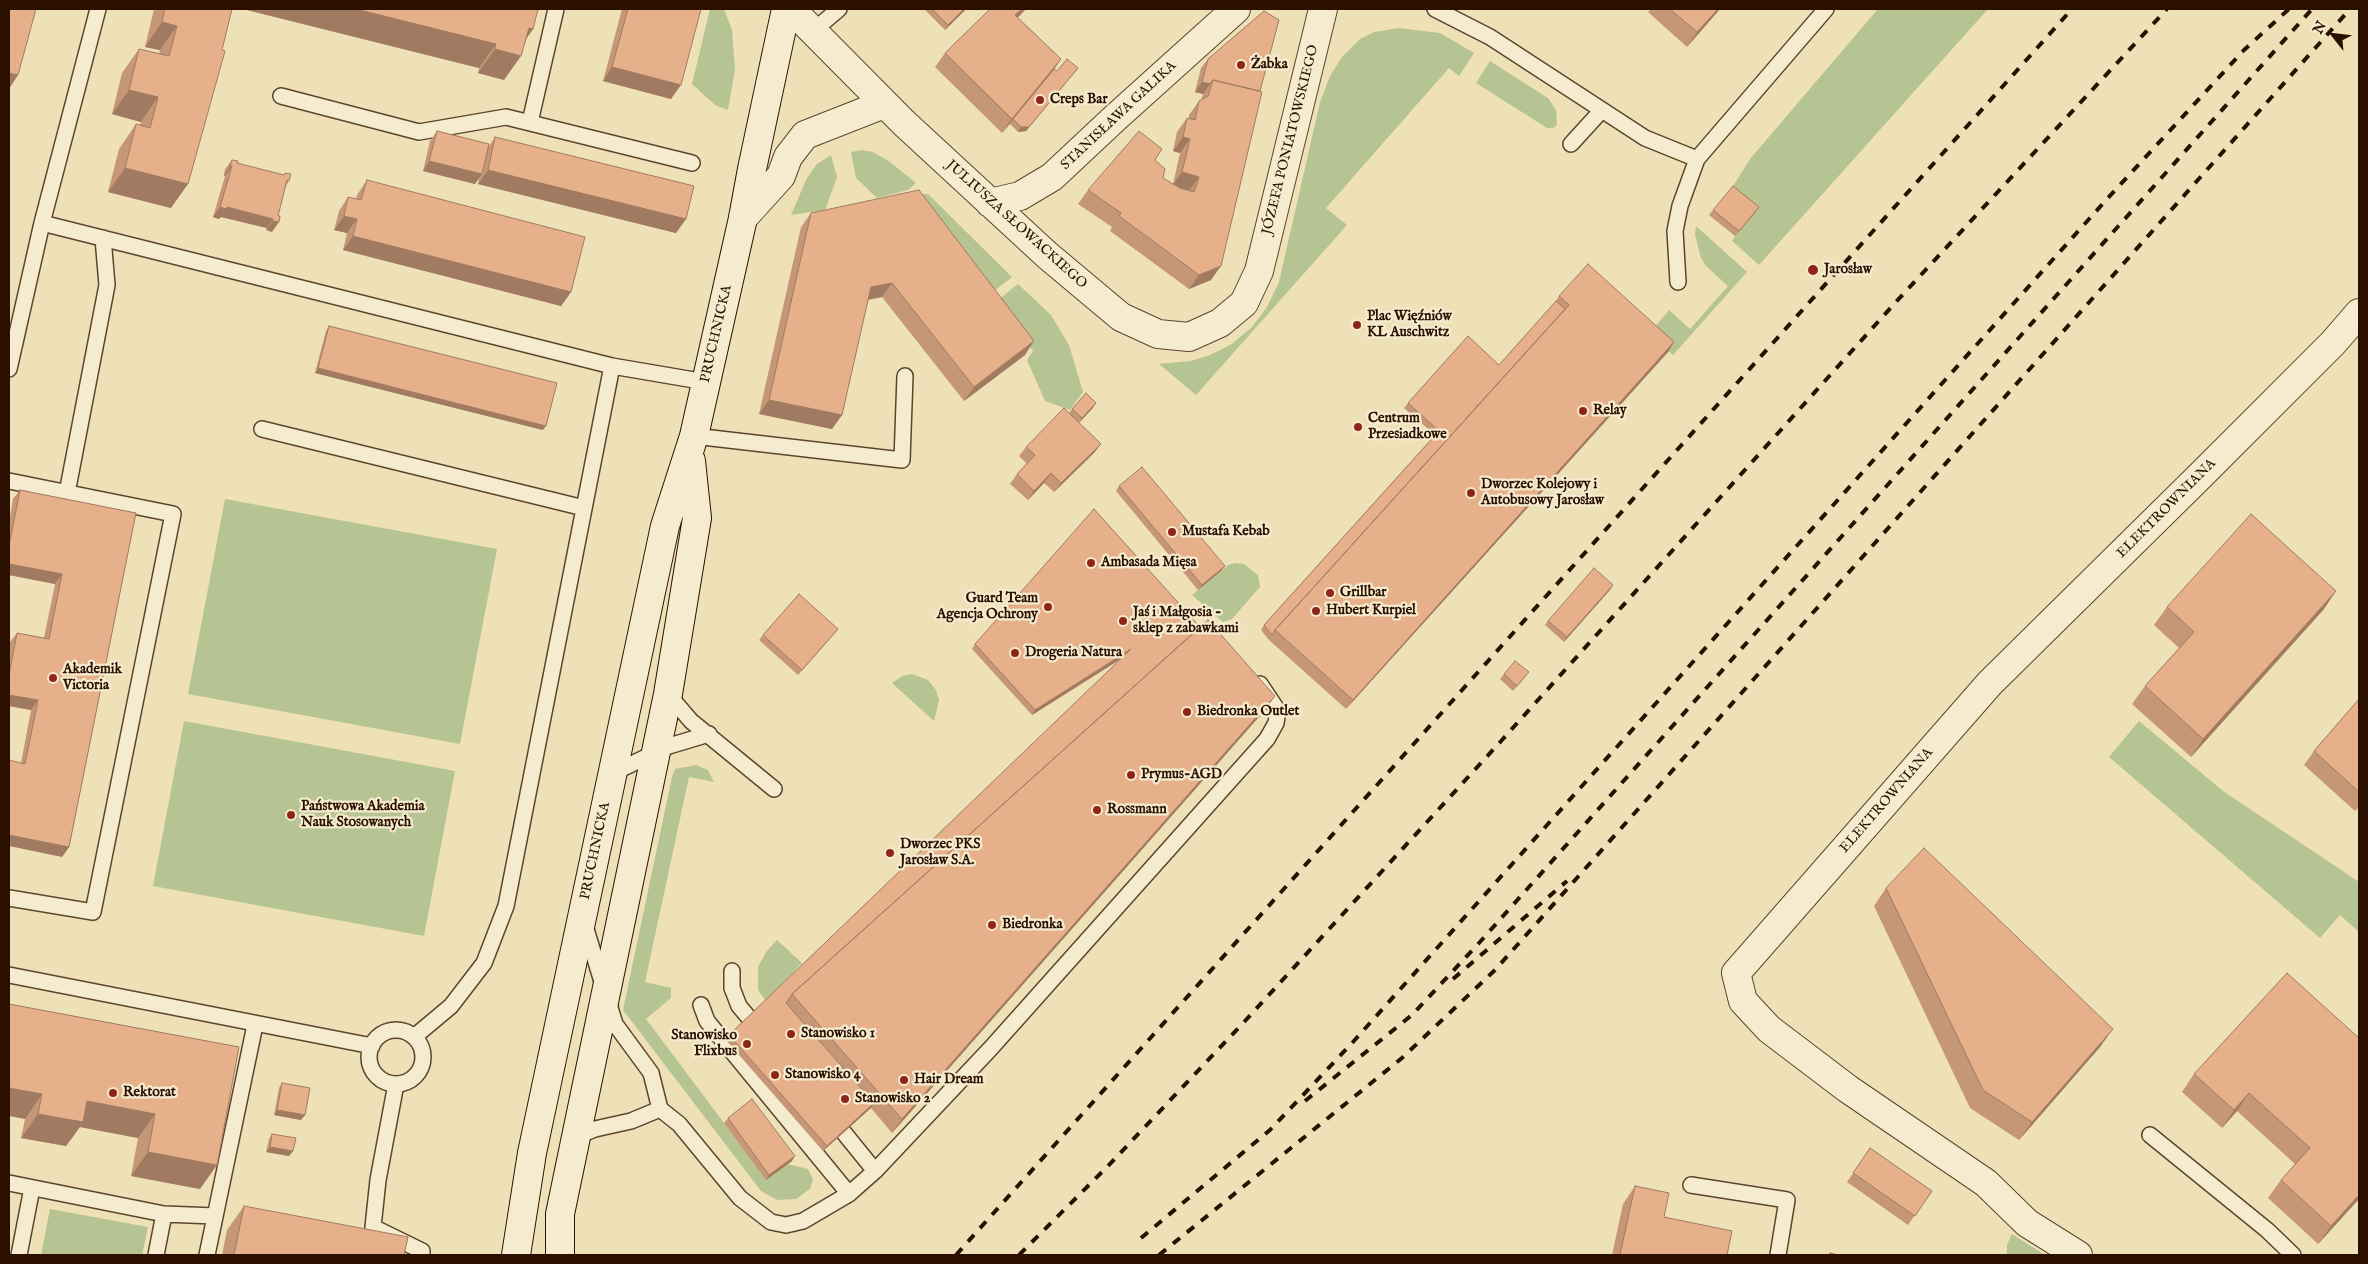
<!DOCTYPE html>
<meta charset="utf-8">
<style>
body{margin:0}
#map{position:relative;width:2368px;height:1264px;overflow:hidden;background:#efe1b7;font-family:"IM FELL English",serif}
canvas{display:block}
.frame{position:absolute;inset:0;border:10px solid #2b1000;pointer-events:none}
.north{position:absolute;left:2308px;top:10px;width:50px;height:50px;-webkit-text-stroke:4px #f5ecd0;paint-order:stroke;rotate:299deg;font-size:14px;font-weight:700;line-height:20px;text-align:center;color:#2b1000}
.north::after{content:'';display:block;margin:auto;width:18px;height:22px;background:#2b1000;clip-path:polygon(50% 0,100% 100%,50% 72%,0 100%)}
</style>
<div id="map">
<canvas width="2368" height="1264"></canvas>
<div class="frame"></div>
<div class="north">N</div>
</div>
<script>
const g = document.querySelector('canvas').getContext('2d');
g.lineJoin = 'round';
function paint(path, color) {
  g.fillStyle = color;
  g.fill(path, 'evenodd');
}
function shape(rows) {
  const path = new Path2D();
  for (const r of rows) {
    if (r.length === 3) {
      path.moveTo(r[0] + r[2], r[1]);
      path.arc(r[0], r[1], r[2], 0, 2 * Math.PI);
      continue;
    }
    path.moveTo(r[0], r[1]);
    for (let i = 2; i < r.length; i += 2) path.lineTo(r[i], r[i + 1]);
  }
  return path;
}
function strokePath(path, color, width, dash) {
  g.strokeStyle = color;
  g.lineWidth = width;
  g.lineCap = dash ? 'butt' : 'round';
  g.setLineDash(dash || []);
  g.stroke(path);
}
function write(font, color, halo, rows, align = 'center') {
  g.font = font + ' "IM FELL English",serif';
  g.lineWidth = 4.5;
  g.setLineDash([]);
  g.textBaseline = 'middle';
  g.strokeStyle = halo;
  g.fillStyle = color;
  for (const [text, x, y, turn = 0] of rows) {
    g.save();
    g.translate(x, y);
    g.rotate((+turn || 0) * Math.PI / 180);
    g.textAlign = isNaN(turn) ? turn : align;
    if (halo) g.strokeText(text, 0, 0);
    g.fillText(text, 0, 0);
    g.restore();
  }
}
const green = shape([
 [710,9,724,9,732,30,735,69,728,110,715,105,692,84],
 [1878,9,1988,9,1759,265,1732,241,1735,236,1730,191,1750,159],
 [1399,28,1440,33,1474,53,1459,76,1449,68,1326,208,1347,225,1196,395,1159,364,1191,361,1210,355,1232,344,1252,327,1267,307,1279,282,1320,102,1330,76,1342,57,1360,39,1374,32],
 [1490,61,1548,98,1556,110,1557,125,1553,128,1547,128,1476,83],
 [862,150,873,152,890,162,916,183,908,190,877,198,856,178,851,152],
 [831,155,837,177,825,210,791,215,807,178,817,164],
 [922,194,928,194,1012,277,989,295,918,200],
 [1696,226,1747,272,1673,355,1649,334,1669,310,1690,329,1728,286,1707,267,1701,258,1695,235],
 [1018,284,1051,315,1069,345,1083,392,1070,410,1045,401,1027,360,1033,351,993,304],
 [225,499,497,549,460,744,188,694],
 [1235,563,1244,564,1258,575,1260,587,1232,619,1223,622,1192,595,1228,565],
 [912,674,928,680,936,690,939,700,934,721,892,683,902,676],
 [184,721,455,771,424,936,153,886],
 [2139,721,2223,791,2359,882,2359,932,2340,915,2320,938,2109,757],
 [696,765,708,770,714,782,689,777,645,982,671,988,671,998,646,1019,766,1179,787,1164,808,1169,813,1180,810,1189,796,1199,777,1200,761,1191,623,1010,672,777,675,769],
 [777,940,802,963,766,1001,758,990,758,967,766,952],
 [50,1209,148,1227,142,1255,41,1255],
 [2012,1234,2040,1252,2045,1255,2007,1255,2007,1245]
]);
const lane = shape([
 [1435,9,1490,37,1645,138,1697,159,1826,9],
 [813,31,839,9],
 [281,96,419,132,506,117,692,163],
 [530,122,556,9],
 [1571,144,1602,110],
 [42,223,612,366],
 [1678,282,1675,231,1680,206,1697,159],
 [9,369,42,223,98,9],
 [262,429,584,508],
 [694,436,902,460,905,376],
 [9,481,173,514,93,912,9,898],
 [67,493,107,285,103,238],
 [668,694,691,721,774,789],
 [613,773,669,746,709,734],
 [585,926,615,1024,651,1073,660,1109,679,1124,740,1198,771,1222,786,1225,803,1221,849,1194,707,1021,701,1005],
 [732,971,732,988,739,1006,760,1031],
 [9,975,372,1046],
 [396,1057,27],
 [414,1037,451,1006,484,963,506,906,612,366,706,382],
 [396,1084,378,1180,373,1227,422,1251,422,1255],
 [832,1118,875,1171],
 [2150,1135,2267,1230,2293,1255],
 [575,1137,595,1129,631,1121,660,1109],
 [9,1183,164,1214,156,1255],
 [1691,1185,1787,1200,1778,1255],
 [849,1194,875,1171,991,1048,1267,739,1276,723,1278,711,1260,684],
 [164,1214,215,1216],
 [19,1255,32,1188],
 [207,1255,255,1025]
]);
const street = shape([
 [791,9,904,123,1047,255,1121,317,1158,334,1189,337,1220,323,1244,303,1259,271,1323,9],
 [990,203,1020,196,1052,177,1115,118,1236,9],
 [743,218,781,176,788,157,805,135,884,104],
 [2078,1255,2027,1223,1986,1183,1848,1089,1769,1029,1743,1001,1736,973,1990,683,2200,476,2333,343,2359,313]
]);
const secondary = shape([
 [516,1255,532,1153,665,526,694,436,743,218,752,169,786,9],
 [560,1255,560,1214,668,694,697,518,691,461]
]);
const rail = shape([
 [1453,979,1567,881],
 [1305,1101,1412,1015,1479,943,2312,9],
 [1141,1238,1270,1130,1353,1042,2107,199,2244,50,2289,9],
 [956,1255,2072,9],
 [1019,1255,1108,1166,1245,1021,1502,740,1895,303,2167,9],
 [1159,1255,1402,1058,1495,970,2350,9]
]);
const wall = shape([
 [154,9,232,9,171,208,108,192,119,149,136,124,140,125,141,122,112,114,122,73,139,49,159,54,160,50,145,47],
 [243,9,533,29,526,39,504,80,478,73,479,68],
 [622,9,701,9,671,99,603,81],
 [924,9,966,9,945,30],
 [990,9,1026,9,1017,17,1061,59,1054,69,1057,71,1078,68,1026,131,1018,132,1010,124,1002,133,935,67,945,53],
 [1651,9,1720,9,1687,47,1648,12],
 [1264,11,1211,280,1189,289,1110,231,1112,227,1078,204,1088,190,1155,160,1163,178,1173,184,1180,153,1173,151,1177,132,1187,118,1189,118,1189,115,1199,101,1201,100,1203,94,1195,92,1201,68,1208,59],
 [437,131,489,146,495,137,686,219,676,233,478,184,479,178,475,184,423,171,430,141],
 [232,160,237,163,283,175,285,173,289,181,286,186,272,232,266,230,267,228,221,217,219,219,213,217,225,176,224,175,225,169],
 [367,180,571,292,561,306,343,250,347,233,334,230,339,211,348,197,356,199,357,195],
 [1713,210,1756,212,1735,236,1709,215],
 [811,213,1025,355,964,401,882,297,868,300,842,415,832,429,759,414,801,227],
 [1559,296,1674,342,1668,352,1346,709,1269,640,1261,630,1264,625,1435,435,1404,408,1408,403,1499,365,1556,301],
 [329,326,543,430,315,373,326,331],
 [1096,403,1079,423,1101,444,1094,453,1054,492,1044,483,1028,500,1010,484,1017,474,1027,464,1019,456,1026,447,1069,413,1072,409],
 [1119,486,1225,566,1221,571,1198,590,1116,491],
 [20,490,136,513,69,847,62,857,21,763,31,710,9,706,9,651,10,642,17,633,44,638,55,584,9,575,9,522,13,499],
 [1613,585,1564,642,1545,625,1548,621],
 [2167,607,2324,609,2191,757,2132,704,2145,686,2179,648,2154,625],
 [1200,627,1275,696,1265,710,892,1133,871,1108,823,1151,726,1040,729,1035,1123,658,1032,715,972,649,975,644],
 [838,629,798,675,759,640,763,635],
 [1504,674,1525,677,1513,691,1500,679],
 [2359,699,2359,807,2355,811,2304,765,2314,751],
 [1886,888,2100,1047,2019,1140,1970,1108,1874,906],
 [2287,973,2359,1199,2318,1244,2268,1198,2281,1180,2295,1164,2237,1111,2222,1128,2182,1092,2194,1074],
 [9,1004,239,1047,200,1189,131,1176,138,1138,80,1127,66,1146,21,1138,25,1119],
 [282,1083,305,1115,301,1120,274,1115,279,1088],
 [728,1118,792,1161,766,1180,724,1123],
 [272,1134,293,1151,289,1156,266,1152,269,1139],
 [1870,1148,1932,1191,1908,1225,1847,1182],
 [1635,1186,1664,1217,1727,1255,1612,1255,1623,1204],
 [244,1206,404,1255,222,1255,227,1230]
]);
const shadedWall = shape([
 [243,9,356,9,496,44,479,68],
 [964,9,966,9,945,30,948,25],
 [1022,9,1026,9,1006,30,1015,15],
 [1718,9,1720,9,1687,47,1697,32],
 [162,22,177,26,160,50,145,47],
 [529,28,533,29,516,53],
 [495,49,521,56,504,80,478,73],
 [1061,59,1051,74,1002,133,1012,119],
 [612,67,681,85,671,99,603,81],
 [1078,68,1026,131,1018,132,1021,127],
 [9,73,18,75,9,89],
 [1202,82,1210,84,1203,94,1195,92],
 [129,90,158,97,141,122,112,114],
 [1183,137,1190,139,1180,153,1173,151],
 [429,161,482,174,475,184,423,171],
 [230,166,232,166,225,176,224,175],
 [125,168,188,184,171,208,108,192],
 [488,170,686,219,676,233,478,184],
 [1182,172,1199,177,1189,191,1172,186],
 [220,207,227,207,273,219,267,228,221,217,219,219,213,217],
 [344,216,357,219,347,233,334,230],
 [273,221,279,222,272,232,266,230],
 [353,236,571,292,561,306,343,250],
 [1221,266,1211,280,1189,289,1199,275],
 [892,283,882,297,861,301,871,287],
 [1034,341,1025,355,964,401,974,387],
 [1674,342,1668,352,1346,709,1353,700],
 [318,368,546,426,543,430,315,373],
 [769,400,842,415,832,429,759,414],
 [1096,403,1093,408,1079,423,1082,418],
 [1101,444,1094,453,1054,492,1061,483],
 [1051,473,1044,483,1028,500,1034,491],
 [9,564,62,574,55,584,9,575],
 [1225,566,1221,571,1198,590,1202,585],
 [1613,585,1610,590,1564,642,1567,637],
 [2336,591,2324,609,2191,757,2203,739],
 [838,629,834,634,798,675,802,670],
 [1131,649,1128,654,1032,715,1035,710],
 [9,695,38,700,31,710,9,706],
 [1275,696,1265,710,892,1133,902,1119],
 [9,835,69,847,62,857,9,846],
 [2113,1029,2100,1047,2019,1140,2032,1122],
 [9,1088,42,1094,25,1119,9,1116],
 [2249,1093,2237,1111,2222,1128,2234,1110],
 [87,1101,155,1114,138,1138,80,1127,66,1146,21,1138,38,1114],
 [874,1103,871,1108,823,1151,827,1146],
 [277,1110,305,1115,301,1120,274,1115],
 [270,1147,293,1151,289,1156,266,1152],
 [148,1152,217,1165,200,1189,131,1176],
 [795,1156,792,1161,766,1180,769,1175],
 [2359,1195,2359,1199,2318,1244,2331,1226]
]);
const building = shape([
 [9,9,36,9,18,75,9,73,9,9],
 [165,9,232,9,222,50,225,51,188,184,125,168,136,124,150,128,158,97,129,90,139,49,169,56,177,26,162,22,165,9],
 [356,9,538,9,533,29,529,28,521,56,495,49,496,44,356,9],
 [628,9,701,9,681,85,612,67,628,9],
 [932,9,964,9,948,25,932,9],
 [990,9,1022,9,1015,15,1061,59,1012,119,945,53,990,9],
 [1670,9,1718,9,1697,32,1670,9],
 [1264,11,1279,20,1260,91,1213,80,1210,84,1202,82,1208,59,1264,11],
 [1067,59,1078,68,1029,127,1021,127,1013,119,1054,69,1057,71,1067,59],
 [1213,80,1262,92,1221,266,1199,275,1119,216,1121,213,1088,190,1139,131,1162,149,1155,160,1165,169,1163,178,1180,188,1194,192,1199,177,1182,172,1190,139,1183,137,1187,118,1195,120,1199,101,1208,96,1213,80],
 [437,131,489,144,482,174,429,161,437,131],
 [495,137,694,186,686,219,488,170,495,137],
 [232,160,238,161,237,163,284,175,285,173,291,174,289,181,287,180,278,216,280,216,279,222,273,221,273,219,227,207,226,209,220,207,232,166,230,166,232,160],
 [367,180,585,237,571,292,353,236,357,219,344,216,348,197,361,200,367,180],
 [1733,186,1759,207,1739,231,1713,210,1733,186],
 [919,190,1034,341,974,387,892,283,871,287,842,415,769,400,811,213,919,190],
 [1588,264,1674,342,1353,700,1275,630,1569,305,1559,296,1588,264],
 [1556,301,1565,309,1275,630,1272,635,1264,625,1439,431,1408,403,1468,336,1499,365,1556,301],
 [329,326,557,383,546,426,318,368,329,326],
 [1086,393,1096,403,1082,418,1072,409,1086,393],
 [1064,408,1101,444,1061,483,1051,473,1034,491,1017,474,1035,455,1026,447,1064,408],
 [1142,467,1225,566,1202,585,1119,486,1142,467],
 [20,490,136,513,69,847,9,835,9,760,25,764,38,700,9,695,9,675,17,633,49,639,62,574,9,564,9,546,20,490],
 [1094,509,1200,627,792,994,786,1003,874,1103,827,1146,729,1035,1131,649,1035,710,975,644,1094,509],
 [2251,514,2336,591,2203,739,2145,686,2194,632,2167,607,2251,514],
 [1594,568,1613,585,1567,637,1548,621,1594,568],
 [799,594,838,629,802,670,763,635,799,594],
 [1208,620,1275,696,902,1119,792,994,1208,620],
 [1515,661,1529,672,1517,686,1504,674,1515,661],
 [2359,699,2359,792,2314,751,2359,699],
 [1924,848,2113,1029,2032,1122,1983,1090,1886,888,1924,848],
 [2287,973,2359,1038,2359,1195,2331,1226,2281,1180,2310,1148,2249,1093,2234,1110,2194,1074,2287,973],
 [9,1004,239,1047,217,1165,148,1152,155,1114,87,1101,83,1122,38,1114,42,1094,9,1088,9,1004],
 [282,1083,310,1088,305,1115,277,1110,282,1083],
 [752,1099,795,1156,769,1175,728,1118,752,1099],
 [272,1134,296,1138,293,1151,270,1147,272,1134],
 [1870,1148,1932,1191,1915,1216,1853,1173,1870,1148],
 [1635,1186,1669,1193,1664,1217,1732,1231,1727,1255,1620,1255,1635,1186],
 [244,1206,408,1237,404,1255,234,1255,244,1206],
 [1830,1253,1839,1255,1829,1255,1830,1253]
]);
const markers = [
 [1241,65,5,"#8f2418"],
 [1040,100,5,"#8f2418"],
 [1813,270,6,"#8f2418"],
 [1357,325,5,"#8f2418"],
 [1583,411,5,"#8f2418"],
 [1358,427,5,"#8f2418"],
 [1471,493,5,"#8f2418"],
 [1172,532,5,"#8f2418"],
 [1091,563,5,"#8f2418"],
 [1330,593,5,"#8f2418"],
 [1048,607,5,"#8f2418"],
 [1316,611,5,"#8f2418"],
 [1123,621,5,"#8f2418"],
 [1015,653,5,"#8f2418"],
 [53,678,5,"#8f2418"],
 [1187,712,5,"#8f2418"],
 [1131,775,5,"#8f2418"],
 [1097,810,5,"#8f2418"],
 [291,815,5,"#8f2418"],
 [890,853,5,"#8f2418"],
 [992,925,5,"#8f2418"],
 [791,1034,5,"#8f2418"],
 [747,1044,5,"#8f2418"],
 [775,1075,5,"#8f2418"],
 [904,1080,5,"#8f2418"],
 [113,1093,5,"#8f2418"],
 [845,1099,5,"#8f2418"]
];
const poiNames = [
 ["Żabka",1251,65],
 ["Creps Bar",1050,100],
 ["Jarosław",1824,270],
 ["Plac Więźniów",1367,317],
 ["KL Auschwitz",1367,333],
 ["Relay",1593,411],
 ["Centrum",1368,419],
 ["Przesiadkowe",1368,435],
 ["Dworzec Kolejowy i",1481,485],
 ["Autobusowy Jarosław",1481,501],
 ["Mustafa Kebab",1182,532],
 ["Ambasada Mięsa",1101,563],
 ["Grillbar",1340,593],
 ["Guard Team",1038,599,"right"],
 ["Agencja Ochrony",1038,615,"right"],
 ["Hubert Kurpiel",1326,611],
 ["Jaś i Małgosia -",1133,613],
 ["sklep z zabawkami",1133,629],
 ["Drogeria Natura",1025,653],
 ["Akademik",63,670],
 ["Victoria",63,686],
 ["Biedronka Outlet",1197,712],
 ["Prymus-AGD",1141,775],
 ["Państwowa Akademia",301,807],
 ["Nauk Stosowanych",301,823],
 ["Rossmann",1107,810],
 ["Dworzec PKS",900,845],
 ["Jarosław S.A.",900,861],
 ["Biedronka",1002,925],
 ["Stanowisko 1",801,1034],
 ["Stanowisko",737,1036,"right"],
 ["Flixbus",737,1052,"right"],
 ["Stanowisko 4",785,1075],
 ["Hair Dream",914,1080],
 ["Rektorat",123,1093],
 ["Stanowisko 2",855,1099]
];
const streetNames = [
 ["STANISŁAWA GALIKA",1119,116,-43],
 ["JÓZEFA PONIATOWSKIEGO",1291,140,-76],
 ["JULIUSZA SŁOWACKIEGO",1016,225,42],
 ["PRUCHNICKA",717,334,-77],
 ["ELEKTROWNIANA",2167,509,-45],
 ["ELEKTROWNIANA",1887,801,-49],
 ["PRUCHNICKA",596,851,-78]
];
paint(green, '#b5c492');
strokePath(lane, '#5c442e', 18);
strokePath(street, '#5c442e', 30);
strokePath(secondary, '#2b1000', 30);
strokePath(lane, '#f5ecd0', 15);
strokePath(street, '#f5ecd0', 28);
strokePath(secondary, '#f5ecd0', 28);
strokePath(rail, '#2b1000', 4, [9, 9]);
paint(wall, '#c59777');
paint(shadedWall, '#a07b61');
paint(building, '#e5b08a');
strokePath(building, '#a07b61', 1);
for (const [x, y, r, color] of markers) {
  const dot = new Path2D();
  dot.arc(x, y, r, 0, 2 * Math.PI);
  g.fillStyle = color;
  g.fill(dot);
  strokePath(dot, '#f5ecd0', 2);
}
write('bold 14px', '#2b1000', '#f5ecd0', poiNames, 'left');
write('14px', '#2b1000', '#f5ecd0', streetNames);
</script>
